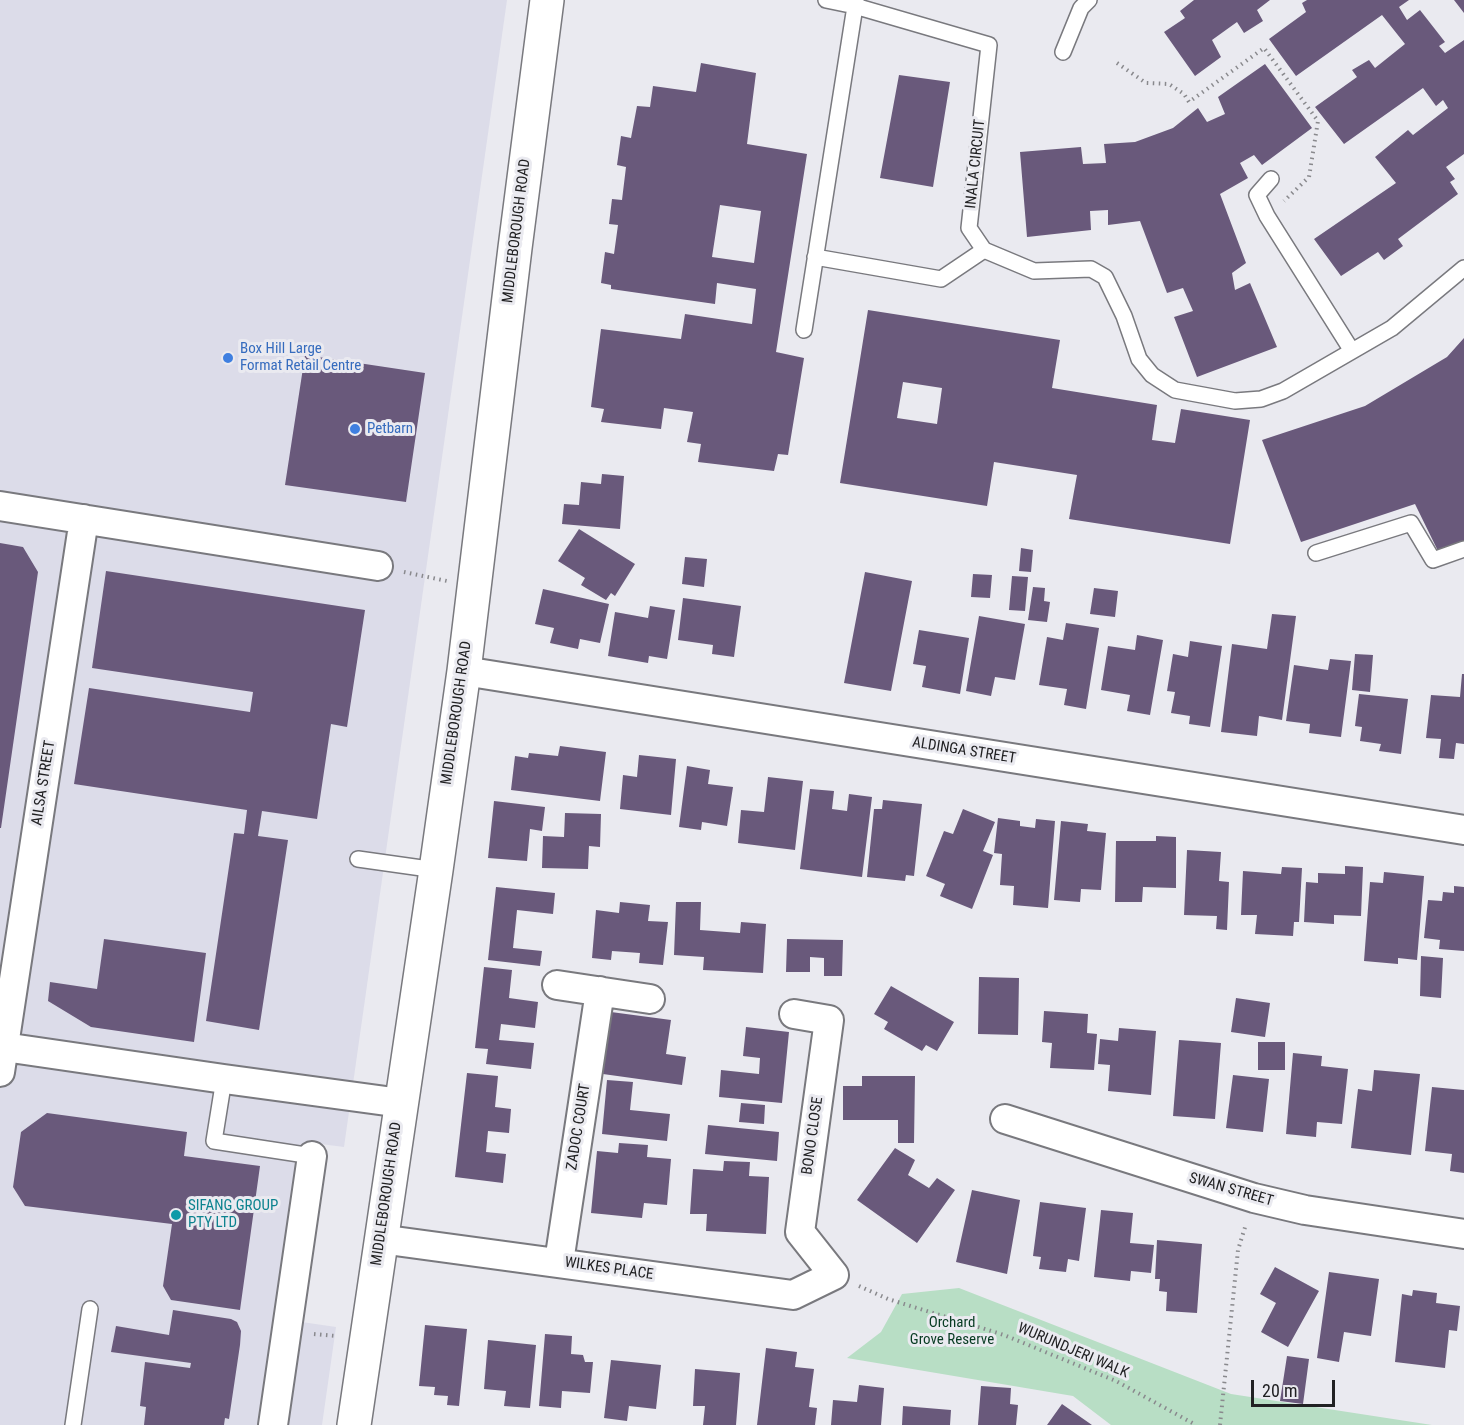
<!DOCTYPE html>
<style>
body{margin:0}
#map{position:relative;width:1464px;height:1425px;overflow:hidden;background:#eaeaf0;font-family:"Roboto Condensed",sans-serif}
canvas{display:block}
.scale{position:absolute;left:1251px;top:1380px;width:84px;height:27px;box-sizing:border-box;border:3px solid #212123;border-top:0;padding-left:8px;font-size:18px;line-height:21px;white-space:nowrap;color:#212123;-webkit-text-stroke:4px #eaeaf0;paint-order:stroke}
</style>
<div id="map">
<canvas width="1464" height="1425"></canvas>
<div class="scale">20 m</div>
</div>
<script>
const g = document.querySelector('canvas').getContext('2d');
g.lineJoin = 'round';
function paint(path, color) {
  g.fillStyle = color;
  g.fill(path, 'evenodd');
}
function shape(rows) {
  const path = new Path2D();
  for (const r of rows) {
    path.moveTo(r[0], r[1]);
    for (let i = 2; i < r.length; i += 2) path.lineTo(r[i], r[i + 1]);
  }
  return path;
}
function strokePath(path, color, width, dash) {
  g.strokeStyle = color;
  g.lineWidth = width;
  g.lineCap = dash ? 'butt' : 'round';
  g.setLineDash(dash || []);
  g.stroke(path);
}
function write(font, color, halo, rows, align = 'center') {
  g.font = font + ' "Roboto Condensed",sans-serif';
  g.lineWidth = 6;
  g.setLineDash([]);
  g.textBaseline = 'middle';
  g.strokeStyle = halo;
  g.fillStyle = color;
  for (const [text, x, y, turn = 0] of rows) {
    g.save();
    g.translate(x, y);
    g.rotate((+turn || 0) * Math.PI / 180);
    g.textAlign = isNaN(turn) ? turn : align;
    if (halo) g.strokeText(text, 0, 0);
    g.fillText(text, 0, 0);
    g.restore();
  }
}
const built = shape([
 [0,0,507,0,344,1147,313,1143,288,1320,336,1327,322,1425,0,1425]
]);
const green = shape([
 [959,1288,1231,1394,1432,1425,1111,1425,1073,1396,847,1358,881,1332,902,1294]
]);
const building = shape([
 [1194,0,1270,0,1257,10,1263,21,1244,33,1237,22,1212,40,1221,57,1195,76,1164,32,1185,18,1180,11],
 [1307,0,1409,0,1399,7,1407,20,1420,10,1445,42,1439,46,1445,53,1464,40,1464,154,1446,167,1455,179,1450,182,1458,194,1398,239,1403,246,1384,260,1378,252,1341,276,1314,239,1396,183,1375,157,1408,130,1413,135,1448,108,1443,100,1436,106,1423,88,1344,144,1315,107,1357,77,1352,70,1369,60,1375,68,1405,44,1382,15,1296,76,1269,39,1306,12,1302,3],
 [1454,0,1464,0,1464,13],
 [701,63,756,73,747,144,807,154,776,352,804,358,788,455,778,454,774,471,698,462,701,444,687,442,693,412,664,408,661,429,601,422,604,409,591,407,601,329,681,339,685,314,752,324,756,289,717,283,715,304,611,289,611,285,601,283,605,252,614,254,618,225,609,224,612,199,622,200,626,167,617,165,621,136,631,138,637,106,650,107,653,86,696,92],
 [720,205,761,211,754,263,712,257],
 [1265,64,1312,128,1262,165,1254,155,1240,163,1248,178,1220,194,1246,263,1232,273,1235,290,1250,283,1277,347,1197,377,1174,317,1193,311,1183,288,1167,293,1140,221,1108,225,1108,210,1090,211,1091,230,1027,237,1020,152,1081,147,1083,164,1106,163,1104,144,1135,142,1173,128,1198,108,1207,122,1225,114,1218,97],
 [899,75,950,82,933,187,880,178],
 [868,310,1060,340,1052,388,1157,405,1152,440,1175,443,1181,409,1250,420,1230,544,1069,519,1077,475,994,462,987,506,840,483],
 [903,382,942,388,937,424,897,418],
 [1464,338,1464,542,1439,553,1415,504,1301,542,1262,440,1365,406,1447,357],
 [305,355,425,373,406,502,285,485],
 [602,474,624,476,620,529,562,524,564,504,579,505,581,482,601,484],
 [579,529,635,564,615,596,611,593,606,600,581,585,585,578,558,561],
 [0,543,23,547,38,572,1,828,0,828],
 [1021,548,1033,550,1031,572,1019,571],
 [685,557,707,559,704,587,682,584],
 [106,571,365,610,347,727,331,724,317,819,262,811,258,836,288,840,259,1030,206,1021,234,833,244,834,247,810,74,784,89,688,250,712,253,692,92,668],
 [865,572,912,581,891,691,844,683],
 [973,574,992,575,990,598,971,597],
 [1012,576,1028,577,1025,611,1009,610],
 [1033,587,1045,588,1044,601,1050,602,1047,622,1028,620],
 [1094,588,1118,591,1115,617,1090,614],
 [543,589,609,604,600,643,580,639,578,649,550,643,554,628,535,624],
 [683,598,741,606,734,657,712,654,713,645,678,640],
 [650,606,675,610,667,659,649,656,648,663,608,656,615,612,648,618],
 [1272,614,1296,616,1282,720,1259,716,1257,736,1221,732,1232,644,1267,649],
 [979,616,1025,624,1015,680,995,677,991,696,966,691],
 [1066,623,1099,628,1086,709,1064,705,1067,689,1039,685,1047,637,1063,640],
 [919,630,969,638,960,694,922,687,926,666,913,664],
 [1137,635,1163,640,1150,715,1127,711,1130,695,1101,690,1108,646,1135,650],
 [1190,641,1222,646,1210,727,1189,724,1190,716,1171,713,1175,692,1167,691,1173,654,1188,657],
 [1355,654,1373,655,1370,692,1352,690],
 [1330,659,1351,661,1341,737,1309,733,1310,724,1286,721,1294,665,1328,670],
 [1462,674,1464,674,1464,744,1456,743,1454,759,1439,758,1441,739,1426,738,1431,695,1460,697],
 [1359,694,1408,699,1401,754,1379,751,1381,744,1360,741,1362,727,1355,726],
 [560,746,606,752,600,801,511,790,515,756,528,758,529,753,558,756],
 [639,755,676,759,671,815,620,809,623,775,637,777],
 [687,766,710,770,708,784,733,787,727,826,702,822,701,830,679,827],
 [768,777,803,781,795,850,738,843,741,810,764,812],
 [810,789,834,791,832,809,847,811,849,794,872,797,862,877,800,869],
 [883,800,922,804,914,876,906,875,905,881,867,877,874,809,882,809],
 [494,801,545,807,542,831,530,829,527,861,488,858],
 [963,809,995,822,983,851,993,855,972,909,940,896,945,884,926,876,944,831,953,834],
 [565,813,601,814,600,847,589,846,588,869,542,868,543,836,564,837],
 [998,818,1020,821,1020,826,1035,828,1036,819,1055,821,1048,908,1013,905,1014,886,1000,885,1002,854,994,853],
 [1061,821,1088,824,1087,831,1106,833,1101,890,1081,889,1080,902,1054,900],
 [1156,836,1176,837,1176,888,1143,887,1142,902,1115,902,1116,841,1156,841],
 [1187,850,1221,852,1219,881,1229,882,1227,930,1216,929,1217,916,1184,915],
 [1345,866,1363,867,1361,916,1334,915,1334,924,1304,922,1306,882,1318,883,1318,873,1345,874],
 [1282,867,1302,868,1299,922,1294,922,1293,936,1255,934,1257,915,1241,915,1243,871,1281,874],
 [1384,872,1424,876,1417,960,1398,958,1398,964,1364,961,1370,882,1383,883],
 [1454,886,1464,887,1464,951,1439,949,1440,940,1424,938,1428,900,1442,901,1443,892,1454,893],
 [496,887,555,893,553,914,517,910,513,948,542,951,540,966,488,960],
 [620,902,650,905,648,921,668,922,663,965,639,963,640,953,612,951,611,960,592,958,596,910,619,913],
 [676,902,701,902,700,930,740,933,741,922,766,924,763,973,703,970,704,957,674,955],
 [104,939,206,953,194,1042,91,1027,48,1001,50,982,97,989],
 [787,939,843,940,842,976,824,976,824,958,810,957,810,972,786,972],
 [1421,956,1443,958,1441,998,1420,996],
 [484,967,512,970,509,998,538,1002,535,1028,501,1024,499,1040,534,1043,531,1069,486,1064,488,1049,475,1048],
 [979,977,1019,978,1018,1035,978,1034],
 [891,986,954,1022,937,1051,926,1045,922,1051,884,1029,888,1022,874,1014],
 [1236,998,1270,1003,1265,1037,1231,1032],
 [1044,1011,1088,1014,1087,1033,1097,1034,1094,1070,1050,1068,1052,1043,1042,1042],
 [611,1012,671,1020,666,1054,686,1057,682,1085,603,1074],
 [746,1027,789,1032,782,1103,719,1097,721,1070,759,1074,760,1058,743,1056],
 [1119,1028,1156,1031,1151,1095,1108,1091,1110,1065,1098,1064,1100,1039,1118,1041],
 [1179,1040,1221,1043,1215,1119,1173,1116],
 [1258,1042,1285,1042,1285,1070,1258,1070],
 [1293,1053,1322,1056,1321,1066,1348,1069,1342,1124,1317,1122,1316,1137,1286,1134],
 [1374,1070,1420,1074,1411,1155,1351,1148,1358,1089,1372,1091],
 [467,1073,498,1076,495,1107,511,1109,509,1133,488,1131,486,1152,506,1154,503,1183,455,1177],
 [1233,1075,1269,1079,1263,1132,1226,1128],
 [862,1076,915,1076,914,1143,898,1143,898,1120,843,1120,843,1086,862,1086],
 [607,1080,633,1082,630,1110,670,1114,667,1141,602,1134],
 [1432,1087,1464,1090,1464,1173,1450,1171,1452,1154,1425,1151],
 [741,1103,765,1105,764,1124,739,1122],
 [47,1113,187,1132,184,1156,260,1166,240,1310,171,1300,163,1286,172,1224,25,1206,13,1187,21,1132],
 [708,1125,779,1132,777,1161,705,1154],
 [619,1143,648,1145,647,1157,671,1159,667,1205,644,1203,642,1218,591,1213,597,1151,618,1153],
 [895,1148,915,1160,908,1175,929,1188,937,1178,955,1190,917,1243,857,1200],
 [724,1161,750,1162,749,1176,769,1177,766,1234,706,1231,707,1214,690,1214,693,1169,723,1171],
 [972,1190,1020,1200,1007,1274,956,1262],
 [1040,1202,1086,1208,1079,1261,1068,1259,1066,1272,1039,1269,1041,1257,1033,1256],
 [1101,1210,1133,1213,1130,1243,1154,1245,1151,1273,1131,1271,1130,1281,1094,1277],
 [1157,1240,1202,1244,1197,1313,1166,1311,1167,1292,1159,1291,1160,1279,1155,1279],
 [1275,1267,1319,1291,1288,1347,1261,1332,1276,1303,1260,1294],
 [1329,1272,1379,1279,1371,1336,1344,1332,1339,1362,1317,1358],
 [1413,1290,1437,1293,1436,1303,1460,1306,1457,1331,1449,1330,1445,1368,1395,1362,1402,1294,1412,1296],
 [173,1310,231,1319,237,1322,241,1331,240,1345,229,1419,225,1418,224,1425,144,1425,146,1407,140,1406,145,1362,190,1368,191,1363,111,1352,116,1326,169,1335],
 [425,1325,467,1329,459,1406,447,1405,448,1396,434,1395,435,1387,419,1386],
 [545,1334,572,1336,571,1354,583,1355,585,1362,593,1362,590,1393,562,1391,561,1408,539,1406],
 [488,1340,536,1345,530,1408,504,1406,506,1391,484,1389],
 [766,1348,797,1352,795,1367,814,1369,809,1407,817,1408,815,1425,757,1425],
 [1287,1356,1309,1359,1303,1404,1280,1401],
 [611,1360,661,1365,656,1409,629,1406,627,1421,604,1418],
 [695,1369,740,1373,736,1425,703,1425,705,1406,693,1406],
 [859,1385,884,1388,881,1425,831,1425,833,1400,857,1402],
 [981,1386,1011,1388,1010,1404,1018,1405,1016,1425,978,1425],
 [1062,1404,1092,1425,1047,1425],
 [903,1406,951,1410,950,1425,902,1425]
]);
const path = shape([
 [1117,63,1146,83,1169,84,1184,94,1189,102,1264,48,1318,121,1309,177,1284,201],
 [404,572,447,581],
 [859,1286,888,1299,1004,1335,1116,1381,1196,1425],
 [314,1334,336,1336],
 [1220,1425,1238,1250,1246,1224]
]);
const lane = shape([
 [826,0,855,6,989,45,969,228,984,250,1034,271,1091,269,1105,277,1124,316,1139,359,1152,375,1175,390,1235,401,1261,399,1283,391,1392,328,1464,268],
 [1063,52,1081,8,1089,0],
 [1271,179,1257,195,1267,216,1352,351],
 [815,257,941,279,984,250],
 [804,330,856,0],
 [1316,553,1411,523,1433,560,1464,549],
 [358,859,436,870],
 [224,1079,214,1141,312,1156],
 [73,1425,90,1309]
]);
const street = shape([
 [0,506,378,566],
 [464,671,1464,830],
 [557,985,650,999],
 [4,1047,224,1079,401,1103],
 [0,1072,84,519],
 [1005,1119,1254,1198,1305,1210,1464,1234],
 [380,1239,793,1295,834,1275,800,1232,829,1020,794,1014],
 [559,1262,600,991],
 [273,1425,312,1156]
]);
const primary = shape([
 [354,1425,436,870,464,671,515,248,547,0]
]);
const markers = [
 [228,358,6,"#3f7fe0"],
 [355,429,6,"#3f7fe0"],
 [176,1215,6,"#0f9aa8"]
];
const streetNames = [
 ["INALA CIRCUIT",976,164,-84],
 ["MIDDLEBOROUGH ROAD",517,231,-83],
 ["MIDDLEBOROUGH ROAD",457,713,-82],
 ["ALDINGA STREET",964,751,9],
 ["AILSA STREET",44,783,-81],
 ["ZADOC COURT",579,1127,-81],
 ["BONO CLOSE",813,1136,-82],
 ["SWAN STREET",1231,1190,16],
 ["MIDDLEBOROUGH ROAD",387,1194,-82],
 ["WILKES PLACE",609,1269,8],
 ["WURUNDJERI WALK",1073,1351,23]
];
const shopNames = [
 ["Box Hill Large",240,349],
 ["Format Retail Centre",240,366],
 ["Petbarn",367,429]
];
const cultureNames = [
 ["SIFANG GROUP",188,1206],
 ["PTY LTD",188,1223]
];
const parkNames = [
 ["Orchard",952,1323],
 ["Grove Reserve",952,1340]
];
paint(built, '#dcdce9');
paint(green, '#b8dec5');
paint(building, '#69597b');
strokePath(lane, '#79797e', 18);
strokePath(street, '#79797e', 32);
strokePath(primary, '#79797e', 36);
strokePath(path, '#89898d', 4, [1.5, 4.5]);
strokePath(lane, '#fff', 15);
strokePath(street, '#fff', 28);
strokePath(primary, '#fff', 33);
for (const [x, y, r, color] of markers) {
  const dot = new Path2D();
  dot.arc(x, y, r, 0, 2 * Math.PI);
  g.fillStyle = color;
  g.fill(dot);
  strokePath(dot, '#eaeaf0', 2);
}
write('15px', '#212123', '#eaeaf0', streetNames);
write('15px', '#366cbe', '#eaeaf0', shopNames, 'left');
write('15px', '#0d838f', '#eaeaf0', cultureNames, 'left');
write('15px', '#073b22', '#eaeaf0', parkNames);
</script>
